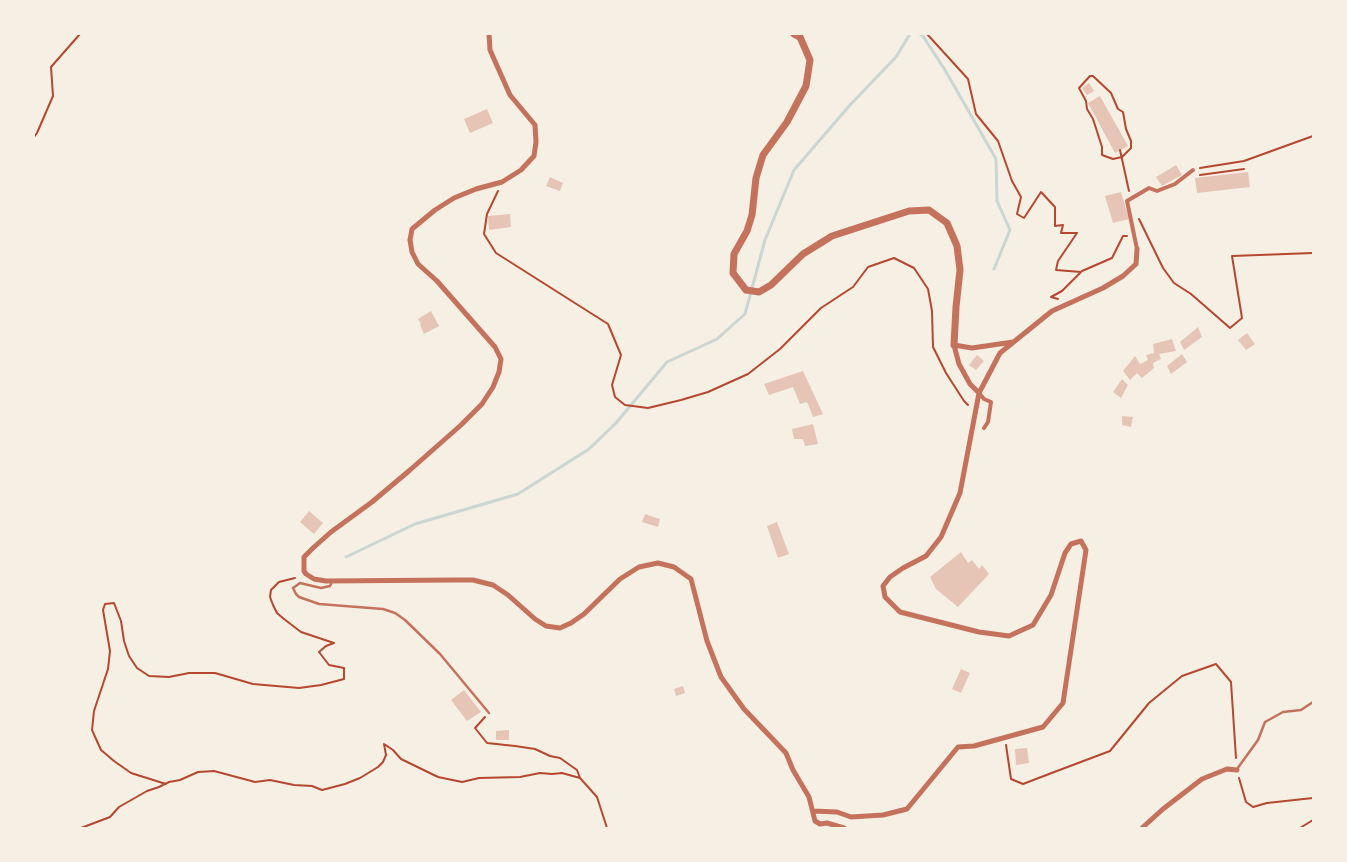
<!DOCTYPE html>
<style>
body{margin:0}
#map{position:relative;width:1347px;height:862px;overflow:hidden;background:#f6efe4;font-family:"Titillium Web",sans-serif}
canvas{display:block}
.frame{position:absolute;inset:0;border:35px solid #f6efe4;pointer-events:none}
</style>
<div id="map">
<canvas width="1347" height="862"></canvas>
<div class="frame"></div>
</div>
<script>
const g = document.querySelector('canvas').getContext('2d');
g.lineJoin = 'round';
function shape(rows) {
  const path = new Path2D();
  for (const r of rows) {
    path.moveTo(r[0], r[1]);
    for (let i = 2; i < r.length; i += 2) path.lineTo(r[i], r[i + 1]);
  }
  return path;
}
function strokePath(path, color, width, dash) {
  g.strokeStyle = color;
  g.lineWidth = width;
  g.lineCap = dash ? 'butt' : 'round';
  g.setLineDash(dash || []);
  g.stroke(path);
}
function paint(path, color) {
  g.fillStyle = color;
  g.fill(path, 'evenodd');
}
const stream = shape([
 [920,34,923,36,945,70,996,159,997,201,1010,230,994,269],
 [346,557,415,524,518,494,589,449,616,423,667,362,717,339,745,314,765,240,794,170,850,105,896,57,910,34]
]);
const building = shape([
 [1089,83,1094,91,1087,95,1082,88],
 [1100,96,1128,146,1115,153,1088,103],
 [487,109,493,123,470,133,464,119],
 [1176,165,1182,175,1162,186,1156,177],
 [1248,172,1250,187,1197,193,1195,178],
 [550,177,563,183,560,191,546,186],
 [1121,192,1129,219,1113,223,1105,196],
 [510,214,511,227,489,230,488,216],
 [431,311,439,326,424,334,420,325,421,324,418,319],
 [1198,327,1202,337,1184,350,1180,342],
 [1247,333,1255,344,1246,350,1238,340],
 [1172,339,1176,351,1159,354,1161,359,1153,363,1154,368,1142,378,1137,373,1130,380,1123,371,1135,356,1140,364,1148,360,1146,355,1154,353,1153,344],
 [1182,354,1187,362,1171,374,1167,366],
 [977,355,984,361,976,370,969,365],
 [803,371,823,414,813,417,807,402,800,404,793,387,769,395,764,384],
 [1122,379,1128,385,1121,398,1113,392],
 [1122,416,1133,417,1131,427,1122,425],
 [813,424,818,444,805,446,803,439,794,439,792,429],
 [309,511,323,523,314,534,300,522],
 [645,514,660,519,658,527,642,522],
 [777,522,789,554,778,558,767,526],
 [961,552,968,563,972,560,979,569,982,565,989,574,958,607,936,589,930,577],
 [961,669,970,673,961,693,952,689],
 [683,686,685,693,676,696,674,689],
 [464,690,481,712,467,721,451,700],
 [509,730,509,740,496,740,496,731],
 [1027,748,1029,763,1016,765,1015,749]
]);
const path = shape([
 [927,34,968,79,976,114,998,141,1012,181,1021,197,1017,214,1024,218,1041,192,1055,207,1055,226,1063,225,1061,233,1077,233,1058,261,1056,270,1081,272,1062,291,1051,297,1058,299],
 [1090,76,1093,76,1111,93,1118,109,1123,112,1126,129,1131,141,1131,148,1122,157,1113,159,1102,155,1102,147,1093,119,1087,109,1086,101,1079,88,1090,76],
 [34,137,37,133,53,96,51,67,80,34],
 [1120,150,1129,191],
 [1200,168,1244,161,1313,136],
 [1200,175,1244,169],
 [498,191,487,214,484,234,496,253,608,324,621,355,612,385,615,397,625,405,648,408,681,400,708,392,748,374,780,349,821,308,853,287,868,267,894,258,914,268,928,289,932,311,933,347,946,373,964,401,968,405],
 [1139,219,1163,268,1174,283,1191,294,1230,328,1242,318,1232,256,1313,253],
 [1082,271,1112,258,1123,236,1127,236],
 [485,717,475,728,487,743,515,746,535,749,550,756,560,758,577,770,580,778],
 [1006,745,1011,779,1023,784,1049,774,1110,751,1149,703,1182,676,1216,664,1231,682,1236,758],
 [1239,778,1246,802,1253,807,1267,803,1313,798],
 [166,784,131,773,114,761,101,750,92,730,94,711,108,669,110,651,103,610,105,604,114,603,121,621,124,641,129,656,137,668,149,676,169,677,189,673,215,673,253,684,299,688,321,685,344,679,344,668,329,665,319,652,326,646,334,643,301,632,284,619,277,613,273,605,270,597,271,590,279,582,295,578],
 [81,828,110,817,119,807,147,791,159,787,169,782,180,780,198,772,214,771,255,782,270,780,294,785,312,786,322,790,345,784,360,778,378,767,383,762,386,755,384,744,393,750,401,759,438,777,462,782,479,778,520,777,540,773,552,774,562,773,580,778,597,797,607,828],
 [1300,828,1313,820]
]);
const service = shape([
 [332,582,330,586,321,588,300,583,293,588,296,594,299,597,319,604,383,609,395,613,405,620,440,654,489,713],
 [1237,769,1258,740,1265,722,1283,712,1301,710,1313,702]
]);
const pedestrian = shape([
 [1137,249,1127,201,1149,188,1157,191,1175,184,1193,170],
 [979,393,984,399,991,402,988,422,984,428]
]);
const minor = shape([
 [489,34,490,50,510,95,535,125,536,142,534,156,521,170,502,182,476,189,454,198,435,210,412,229,410,240,412,252,418,264,437,281,495,347,501,359,499,372,493,387,482,404,461,425,410,470,372,502,331,532,313,548,304,557,304,571,306,574,314,579,326,581,455,580,473,580,493,585,508,595,535,619,546,626,560,628,571,623,584,614,620,579,639,567,658,563,674,567,691,579,707,641,721,677,744,709,786,753,793,770,809,797,815,821,820,824,827,823,844,828],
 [979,393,970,384,959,364,954,345,972,348,1013,342],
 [813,811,837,812,851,817,883,815,907,809,958,747,974,746,1043,727,1063,703,1086,550,1081,541,1071,544,1065,553,1051,595,1033,625,1009,636,979,632,900,612,885,597,883,586,890,577,903,568,926,556,941,537,960,493,979,393,1000,353,1052,311,1103,288,1123,276,1136,264,1137,249],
 [1142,828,1163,809,1202,779,1227,769,1237,770]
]);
const tertiary = shape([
 [794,34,800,37,810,60,806,86,787,122,763,155,756,178,752,215,747,231,734,254,733,273,746,290,759,292,771,285,803,254,832,236,909,211,929,210,947,223,957,246,960,270,956,307,954,345]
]);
strokePath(stream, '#c9d6d2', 3);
paint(building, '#e6c5b7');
strokePath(path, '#b5482f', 2);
strokePath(service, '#c5725c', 2.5);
strokePath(pedestrian, '#c5725c', 4);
strokePath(minor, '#c5725c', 5);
strokePath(tertiary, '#c5725c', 7);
</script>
